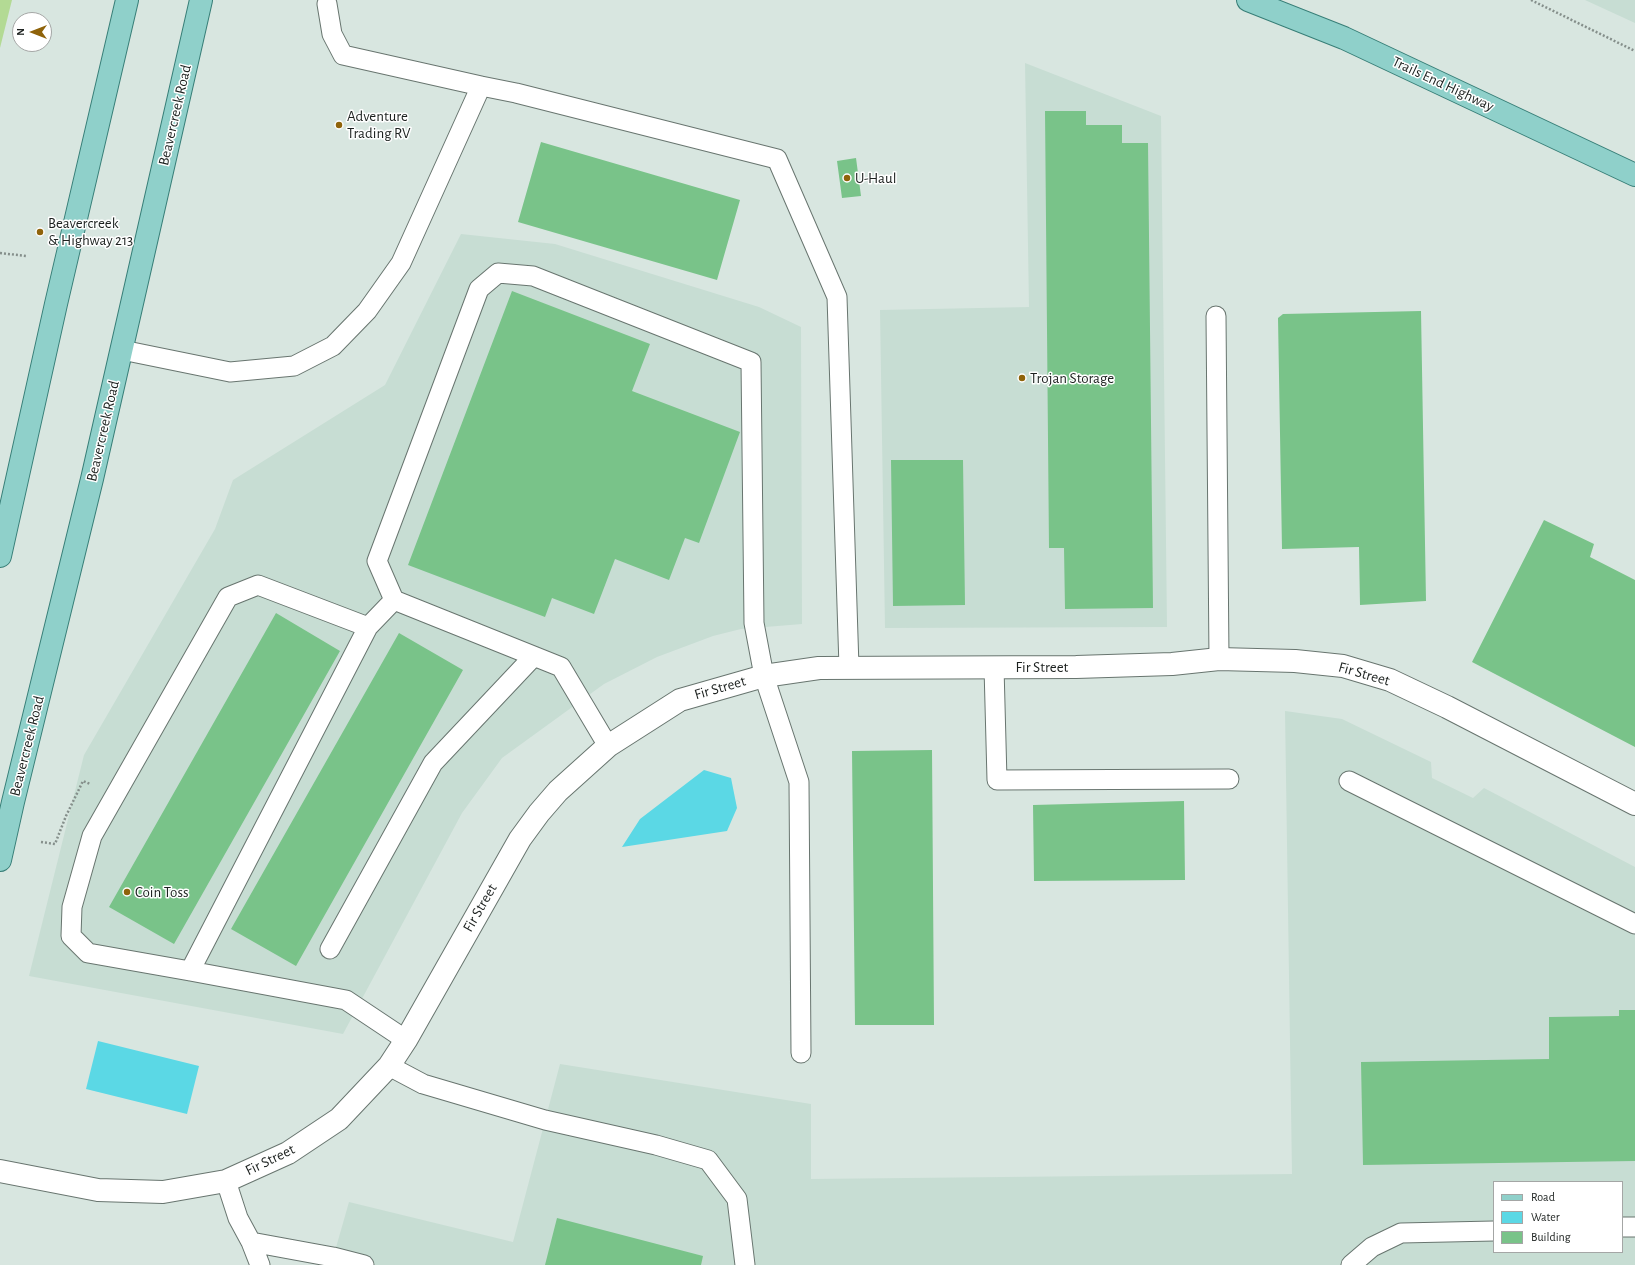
<!DOCTYPE html>
<style>
body{margin:0}
#map{position:relative;width:1635px;height:1265px;overflow:hidden;background:#d8e6e0;font-family:"Alegreya Sans",sans-serif}
canvas{display:block}
.legend{position:absolute;left:1493px;top:1181px;width:130px;height:72px;box-sizing:border-box;background:#fff;border:1px solid #a4a6a5;margin:0;padding:5px 7px;list-style:none;font-size:12px;color:#1c211f}
.legend li{display:flex;align-items:center;gap:8px;height:20px}
.legend b{width:20px;border:1px solid #a4a6a5}
.north{position:absolute;left:12px;top:12px;width:40px;height:40px;box-sizing:border-box;background:#fff;border:1px solid #a4a6a5;border-radius:50%;rotate:270deg;font-size:11px;font-weight:700;line-height:16px;text-align:center;color:#1c211f}
.north::after{content:'';display:block;margin:auto;width:14px;height:18px;background:#8f630a;clip-path:polygon(50% 0,100% 100%,50% 72%,0 100%)}
</style>
<div id="map">
<canvas width="1635" height="1265"></canvas>
<ul class="legend">
<li><b style="height:5px;background:#8fd0ca"></b>Road</li>
<li><b style="height:11px;background:#5bd8e5"></b>Water</li>
<li><b style="height:11px;background:#79c389"></b>Building</li>
</ul>
<div class="north">N</div>
</div>
<script>
const g = document.querySelector('canvas').getContext('2d');
g.lineJoin = 'round';
function paint(path, color) {
  g.fillStyle = color;
  g.fill(path, 'evenodd');
}
function shape(rows) {
  const path = new Path2D();
  for (const r of rows) {
    path.moveTo(r[0], r[1]);
    for (let i = 2; i < r.length; i += 2) path.lineTo(r[i], r[i + 1]);
  }
  return path;
}
function strokePath(path, color, width, dash) {
  g.strokeStyle = color;
  g.lineWidth = width;
  g.lineCap = dash ? 'butt' : 'round';
  g.setLineDash(dash || []);
  g.stroke(path);
}
function write(font, color, halo, rows, align = 'center') {
  g.font = font + ' "Alegreya Sans",sans-serif';
  g.lineWidth = 3;
  g.setLineDash([]);
  g.textBaseline = 'middle';
  g.strokeStyle = halo;
  g.fillStyle = color;
  for (const [text, x, y, turn = 0] of rows) {
    g.save();
    g.translate(x, y);
    g.rotate((+turn || 0) * Math.PI / 180);
    g.textAlign = isNaN(turn) ? turn : align;
    if (halo) g.strokeText(text, 0, 0);
    g.fillText(text, 0, 0);
    g.restore();
  }
}
const built = shape([
 [1585,0,1635,0,1635,23],
 [1025,63,1161,116,1167,627,885,628,880,310,1029,307],
 [461,234,555,244,759,307,801,327,802,624,741,629,713,636,657,657,604,684,502,758,462,813,343,1034,29,976,84,755,215,529,233,480,385,385],
 [1285,711,1342,719,1431,762,1432,778,1473,798,1484,788,1635,867,1635,1265,331,1265,349,1202,513,1242,560,1064,811,1104,811,1179,1292,1174],
 [1494,1182,1622,1182,1622,1252,1494,1252]
]);
const green = shape([
 [0,0,12,0,0,48]
]);
const water = shape([
 [704,770,731,778,737,808,727,831,622,847,640,819],
 [98,1041,199,1066,187,1114,86,1089]
]);
const building = shape([
 [1045,111,1086,111,1086,125,1122,125,1122,143,1148,143,1153,608,1065,609,1064,548,1049,548],
 [541,142,740,200,717,280,518,222],
 [856,158,861,196,842,198,837,161],
 [512,291,650,344,632,391,740,432,699,543,685,538,669,580,615,559,594,614,552,598,545,617,408,565],
 [1421,311,1426,601,1360,605,1359,547,1282,549,1278,318,1283,314],
 [891,460,963,460,965,605,893,606],
 [1544,520,1594,544,1590,557,1635,580,1635,747,1472,662],
 [276,613,340,651,174,944,109,907],
 [399,633,463,670,296,966,231,929],
 [932,750,934,1025,855,1025,852,751],
 [1184,801,1185,880,1034,881,1033,805],
 [1619,1010,1635,1010,1635,1161,1363,1165,1361,1062,1549,1059,1549,1017,1619,1016],
 [557,1218,703,1256,701,1265,545,1265]
]);
const path = shape([
 [1531,0,1635,51],
 [0,253,26,256],
 [41,842,55,844,66,816,83,781,90,784]
]);
const service = shape([
 [327,4,332,34,343,55,481,86],
 [1216,316,1219,659],
 [122,350,230,372,294,366,333,346,367,311,401,263,481,86,516,93,777,159,837,297,849,667],
 [394,600,368,627,258,585,228,597,92,836,72,907,71,936,88,953,190,971,346,1000,406,1040],
 [994,667,997,780,1229,779],
 [608,746,561,667,394,600,377,561,479,289,498,273,533,276,751,362,754,623,764,676,799,782,801,1053],
 [1349,781,1635,924],
 [330,949,433,763,533,657],
 [190,971,368,627],
 [389,1066,423,1084,545,1120,656,1145,708,1160,737,1199,745,1265],
 [226,1181,238,1218,251,1242,260,1265],
 [1622,1227,1635,1227],
 [251,1242,333,1257,364,1265],
 [1351,1265,1372,1247,1401,1233,1494,1231]
]);
const tertiary = shape([
 [0,1171,98,1190,163,1192,226,1181,288,1153,339,1119,389,1066,406,1040,520,839,539,813,558,791,608,746,680,700,764,676,819,668,1076,667,1172,664,1219,659,1295,661,1343,666,1390,680,1447,707,1635,804]
]);
const primary = shape([
 [1248,0,1344,38,1635,175],
 [0,556,56,304,127,0],
 [0,860,13,802,92,479,201,0]
]);
const markers = [
 [339,125,4,"#8f630a"],
 [847,178,4,"#8f630a"],
 [40,232,4,"#8f630a"],
 [1022,378,4,"#8f630a"],
 [127,892,4,"#8f630a"]
];
const streetNames = [
 ["Trails End Highway",1443,84,25],
 ["Beavercreek Road",175,115,-77],
 ["Beavercreek Road",103,431,-77],
 ["Fir Street",1042,667],
 ["Fir Street",1364,674,16],
 ["Fir Street",720,688,-16],
 ["Beavercreek Road",27,746,-76],
 ["Fir Street",480,908,-60],
 ["Fir Street",270,1160,-26]
];
const poiNames = [
 ["Adventure",347,116],
 ["Trading RV",347,133],
 ["U-Haul",855,178],
 ["Beavercreek",48,223],
 ["& Highway 213",48,240],
 ["Trojan Storage",1030,378],
 ["Coin Toss",135,892]
];
paint(built, '#c7ddd3');
paint(green, '#b3da94');
paint(water, '#5bd8e5');
paint(building, '#79c389');
strokePath(service, '#68756f', 21);
strokePath(tertiary, '#68756f', 24);
strokePath(primary, '#377e77', 24);
strokePath(path, '#858f8b', 2.5, [2, 2]);
strokePath(service, '#fff', 19);
strokePath(tertiary, '#fff', 22);
strokePath(primary, '#8fd0ca', 22);
for (const [x, y, r, color] of markers) {
  const dot = new Path2D();
  dot.arc(x, y, r, 0, 2 * Math.PI);
  g.fillStyle = color;
  g.fill(dot);
  strokePath(dot, '#fff', 1.5);
}
write('15px', '#1c211f', '#fff', streetNames);
write('15px', '#1c211f', '#fff', poiNames, 'left');
</script>
